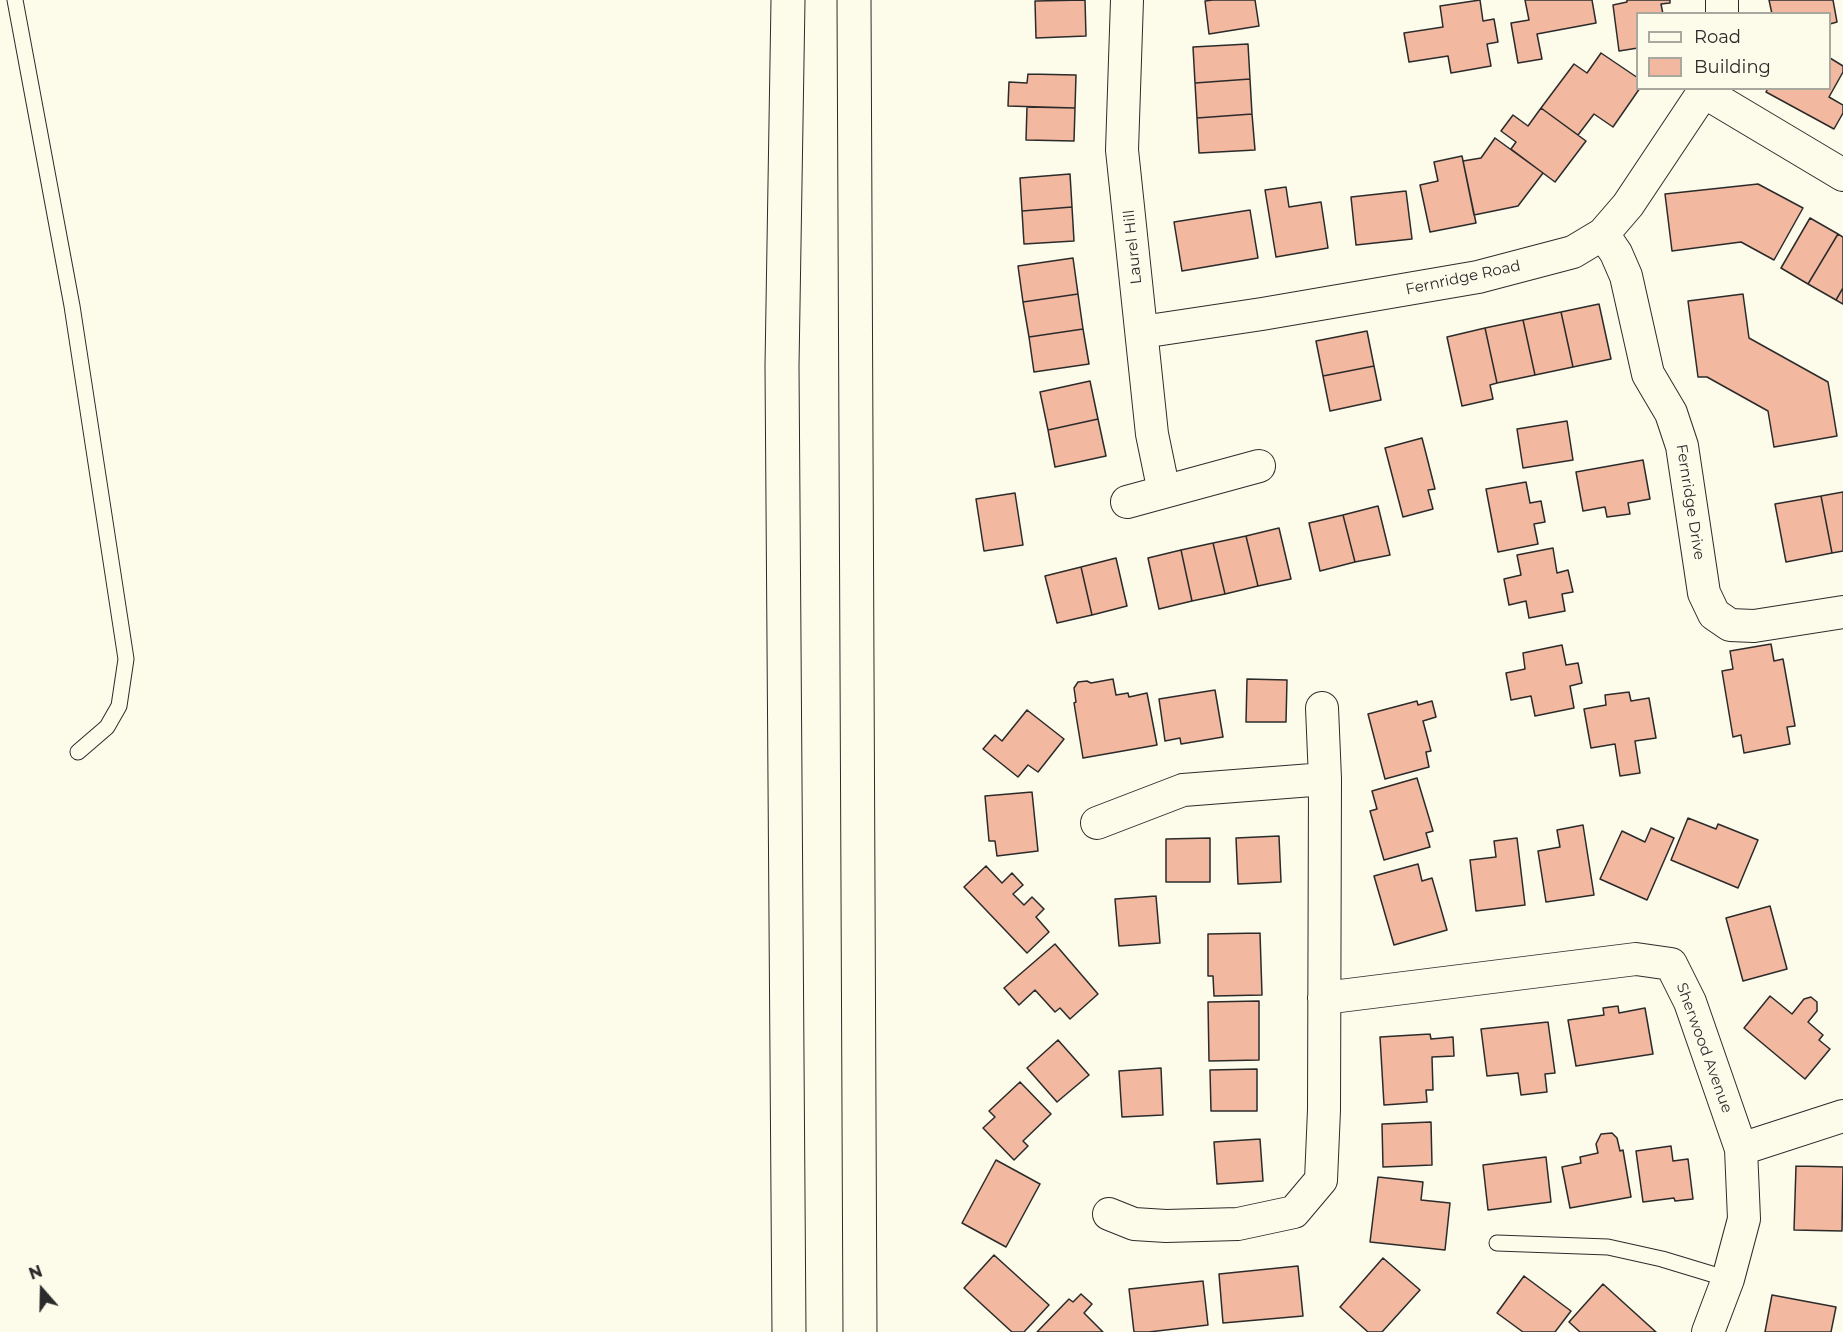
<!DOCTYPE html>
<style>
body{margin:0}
#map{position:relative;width:1843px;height:1332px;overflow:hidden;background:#fdfbea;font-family:Montserrat,sans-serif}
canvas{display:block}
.legend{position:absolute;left:1636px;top:12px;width:195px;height:78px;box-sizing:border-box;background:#fdfbea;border:2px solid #a9a89e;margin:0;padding:8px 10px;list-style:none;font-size:18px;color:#2b2b2b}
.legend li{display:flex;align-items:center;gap:12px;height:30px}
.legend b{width:30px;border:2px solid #a9a89e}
.north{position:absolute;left:12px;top:1260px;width:60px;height:60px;-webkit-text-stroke:4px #fdfbea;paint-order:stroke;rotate:340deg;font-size:16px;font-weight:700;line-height:24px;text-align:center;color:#2b2b2b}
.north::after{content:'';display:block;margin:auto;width:21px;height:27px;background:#2b2b2b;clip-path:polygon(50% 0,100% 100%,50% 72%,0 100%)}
</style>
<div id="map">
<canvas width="1843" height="1332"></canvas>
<ul class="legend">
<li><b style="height:8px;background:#fdfbea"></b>Road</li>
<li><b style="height:16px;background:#f2b8a0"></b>Building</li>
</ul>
<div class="north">N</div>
</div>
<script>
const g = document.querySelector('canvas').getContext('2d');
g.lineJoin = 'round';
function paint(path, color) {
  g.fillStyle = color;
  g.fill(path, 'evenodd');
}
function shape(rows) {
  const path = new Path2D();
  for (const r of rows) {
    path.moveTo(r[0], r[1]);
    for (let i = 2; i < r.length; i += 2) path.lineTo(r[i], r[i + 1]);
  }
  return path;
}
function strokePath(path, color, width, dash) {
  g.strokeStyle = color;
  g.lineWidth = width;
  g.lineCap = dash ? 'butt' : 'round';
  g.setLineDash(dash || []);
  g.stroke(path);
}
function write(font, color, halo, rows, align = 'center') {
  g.font = font + ' Montserrat,sans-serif';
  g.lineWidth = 4.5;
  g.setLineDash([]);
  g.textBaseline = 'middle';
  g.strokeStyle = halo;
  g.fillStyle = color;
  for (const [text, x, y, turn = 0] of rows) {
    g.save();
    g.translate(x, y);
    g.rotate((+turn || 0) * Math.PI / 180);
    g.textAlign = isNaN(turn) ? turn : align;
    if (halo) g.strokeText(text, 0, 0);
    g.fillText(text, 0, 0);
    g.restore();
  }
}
const building = shape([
 [1085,0,1086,36,1036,38,1035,1,1085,0],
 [1213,0,1255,0,1259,26,1209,34,1205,1,1213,0],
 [1480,0,1483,21,1494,19,1498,42,1487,44,1491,66,1451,73,1448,56,1409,62,1404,33,1443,27,1440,6,1480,0],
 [1525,0,1592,0,1596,23,1537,34,1542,59,1518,63,1511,23,1529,20,1525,0],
 [1627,0,1670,0,1670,3,1661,4,1663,14,1638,14,1638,48,1619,51,1613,5,1627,2,1627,0],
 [1769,0,1833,0,1837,22,1830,24,1830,14,1772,14,1769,0],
 [1248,44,1250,79,1195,83,1193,47,1248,44],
 [1601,53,1638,78,1638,88,1640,88,1613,127,1594,114,1578,135,1541,108,1574,64,1587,73,1601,53],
 [1830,58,1843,66,1843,72,1829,97,1843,105,1843,113,1834,129,1766,92,1768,88,1830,88,1830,58],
 [1028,74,1076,75,1075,108,1008,106,1009,82,1027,83,1028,74],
 [1250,79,1252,114,1197,118,1195,83,1250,79],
 [1027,107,1075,108,1074,141,1026,140,1027,107],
 [1541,108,1586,141,1555,182,1511,149,1516,142,1501,131,1513,115,1528,126,1541,108],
 [1252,114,1255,150,1199,153,1197,118,1252,114],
 [1495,138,1543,173,1518,206,1474,215,1463,161,1481,158,1495,138],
 [1462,156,1476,223,1430,232,1420,185,1438,181,1434,162,1462,156],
 [1070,174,1072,207,1022,211,1020,178,1070,174],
 [1758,184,1803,208,1774,260,1741,242,1672,251,1665,194,1758,184],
 [1286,187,1289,207,1321,202,1328,248,1276,257,1265,190,1286,187],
 [1406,191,1412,239,1356,245,1351,197,1406,191],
 [1072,207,1074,241,1024,244,1022,211,1072,207],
 [1250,210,1258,258,1182,271,1174,222,1250,210],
 [1810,218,1838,234,1808,284,1781,268,1810,218],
 [1838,234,1843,237,1843,288,1836,300,1808,284,1838,234],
 [1073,258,1078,294,1023,302,1018,266,1073,258],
 [1843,288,1843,304,1836,300,1843,288],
 [1078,294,1083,329,1029,337,1023,302,1078,294],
 [1743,294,1749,338,1828,382,1837,436,1774,447,1768,411,1707,377,1698,377,1688,301,1743,294],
 [1599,304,1611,359,1573,367,1561,312,1599,304],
 [1561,312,1573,367,1535,375,1523,320,1561,312],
 [1523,320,1535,375,1497,383,1485,328,1523,320],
 [1485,328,1497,383,1490,385,1493,399,1462,406,1447,337,1485,328],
 [1083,329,1089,364,1034,372,1029,337,1083,329],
 [1367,331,1374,366,1323,376,1316,341,1367,331],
 [1374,366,1381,400,1330,411,1323,376,1374,366],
 [1090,381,1098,419,1048,430,1040,392,1090,381],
 [1098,419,1106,456,1055,467,1048,430,1098,419],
 [1567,421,1573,460,1523,468,1517,429,1567,421],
 [1422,438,1435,489,1428,490,1433,509,1403,517,1385,448,1422,438],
 [1643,460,1650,499,1628,503,1630,514,1607,517,1605,507,1583,511,1576,472,1643,460],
 [1526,482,1530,503,1541,501,1545,522,1534,524,1538,544,1498,552,1486,489,1526,482],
 [1843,492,1843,551,1832,553,1821,496,1843,492],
 [1015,493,1023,545,984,551,976,499,1015,493],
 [1821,496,1832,553,1786,562,1775,504,1821,496],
 [1378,506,1390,555,1355,562,1343,515,1378,506],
 [1343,515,1355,562,1320,571,1309,523,1343,515],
 [1279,528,1291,579,1258,586,1246,536,1279,528],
 [1246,536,1258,586,1225,594,1213,543,1246,536],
 [1213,543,1225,594,1192,601,1181,550,1213,543],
 [1553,548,1557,573,1568,570,1573,592,1562,594,1565,611,1529,618,1526,601,1509,605,1504,579,1521,575,1517,555,1553,548],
 [1181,550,1192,601,1159,609,1148,558,1181,550],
 [1116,558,1127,606,1092,615,1081,567,1116,558],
 [1081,567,1092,615,1057,623,1045,576,1081,567],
 [1771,644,1774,661,1783,659,1795,726,1787,727,1790,744,1744,753,1741,735,1733,737,1722,671,1733,669,1730,651,1771,644],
 [1562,645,1566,665,1578,663,1582,683,1570,686,1574,708,1535,716,1531,696,1511,700,1506,673,1525,669,1523,653,1562,645],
 [1113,679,1116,695,1128,693,1129,697,1147,693,1157,745,1083,758,1074,703,1076,702,1074,688,1078,682,1087,681,1091,683,1113,679],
 [1247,679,1287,680,1286,722,1246,722,1247,679],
 [1215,690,1223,737,1181,744,1180,738,1165,741,1159,699,1215,690],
 [1629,692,1631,701,1649,698,1656,738,1635,741,1640,773,1620,776,1615,744,1591,748,1584,709,1606,705,1605,695,1629,692],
 [1417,701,1418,705,1432,701,1436,717,1423,721,1431,751,1426,752,1429,767,1385,779,1368,714,1417,701],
 [1027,710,1064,739,1038,772,1028,765,1018,777,983,749,995,735,1002,741,1027,710],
 [1417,778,1433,831,1426,833,1430,847,1384,860,1370,811,1377,809,1372,791,1417,778],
 [1032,792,1038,851,997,856,995,841,989,841,985,796,1032,792],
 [1688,818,1716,829,1718,824,1758,840,1738,888,1671,860,1688,818],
 [1583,825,1594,895,1546,902,1538,851,1560,847,1557,830,1583,825],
 [1651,828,1674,838,1647,900,1600,879,1622,831,1645,842,1651,828],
 [1279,836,1281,882,1238,884,1236,838,1279,836],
 [1210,838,1210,882,1166,882,1166,839,1210,838],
 [1517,838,1525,905,1476,911,1470,860,1496,857,1494,841,1517,838],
 [1418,864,1422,881,1432,878,1447,930,1394,945,1374,876,1418,864],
 [986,866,1002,883,1012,873,1023,885,1013,894,1024,905,1032,897,1044,909,1036,917,1049,932,1027,953,964,887,986,866],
 [1156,896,1160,943,1119,946,1115,899,1156,896],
 [1770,906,1787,969,1743,981,1726,918,1770,906],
 [1260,933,1262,995,1214,996,1213,976,1208,976,1208,934,1260,933],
 [1055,944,1098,994,1070,1019,1060,1008,1055,1012,1035,990,1019,1005,1004,988,1055,944],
 [1770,996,1792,1014,1804,999,1811,997,1817,1002,1817,1011,1808,1022,1823,1035,1819,1040,1830,1049,1805,1079,1744,1028,1770,996],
 [1259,1001,1259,1060,1209,1061,1208,1002,1259,1001],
 [1618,1006,1619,1013,1645,1008,1653,1054,1576,1066,1568,1020,1604,1015,1603,1008,1618,1006],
 [1548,1022,1555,1073,1545,1074,1547,1092,1521,1095,1518,1073,1487,1076,1481,1029,1548,1022],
 [1430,1034,1431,1039,1453,1037,1454,1056,1432,1057,1433,1090,1426,1090,1427,1102,1384,1105,1380,1037,1430,1034],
 [1058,1040,1089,1075,1057,1102,1027,1068,1058,1040],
 [1161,1068,1163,1115,1122,1117,1119,1071,1161,1068],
 [1257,1069,1257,1111,1211,1111,1210,1070,1257,1069],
 [1020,1082,1051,1114,1023,1141,1028,1146,1014,1160,983,1128,995,1117,989,1111,1020,1082],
 [1431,1122,1432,1165,1383,1167,1382,1124,1431,1122],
 [1612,1133,1617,1138,1620,1151,1623,1150,1631,1197,1570,1208,1562,1167,1581,1163,1580,1157,1598,1153,1596,1144,1601,1134,1612,1133],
 [1260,1139,1263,1181,1217,1184,1214,1142,1260,1139],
 [1671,1146,1673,1161,1688,1159,1693,1199,1675,1201,1674,1198,1643,1202,1636,1151,1671,1146],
 [1546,1157,1551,1202,1488,1210,1483,1165,1546,1157],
 [996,1160,1040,1184,1006,1247,962,1223,996,1160],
 [1796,1166,1843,1167,1842,1231,1794,1230,1796,1166],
 [1378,1177,1423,1182,1421,1200,1450,1203,1445,1250,1370,1242,1378,1177],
 [994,1255,1049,1305,1024,1332,1012,1332,964,1288,994,1255],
 [1383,1258,1420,1290,1382,1332,1368,1332,1340,1307,1383,1258],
 [1298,1266,1303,1316,1223,1323,1219,1274,1298,1266],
 [1524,1276,1571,1311,1555,1332,1523,1332,1497,1313,1524,1276],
 [1203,1281,1208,1325,1149,1332,1134,1332,1129,1289,1203,1281],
 [1603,1284,1656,1332,1580,1332,1569,1322,1603,1284],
 [1081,1294,1092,1304,1084,1313,1103,1332,1037,1332,1069,1299,1073,1302,1081,1294],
 [1772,1295,1836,1307,1831,1332,1765,1332,1772,1295]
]);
const service = shape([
 [15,0,72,306,126,659,119,706,107,727,78,752],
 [1497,1243,1608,1247,1662,1259,1728,1279]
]);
const minor = shape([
 [1127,0,1122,150,1152,434,1164,492],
 [1722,14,1722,0],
 [1704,92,1843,175],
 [1603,234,1616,253,1626,276,1648,374,1671,413,1682,446,1704,593,1714,614,1730,625,1754,626,1843,612],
 [1142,332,1262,314,1478,277,1573,252,1603,234,1628,205,1706,88],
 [1127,502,1259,466],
 [1097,823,1183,790,1325,779],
 [1324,998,1636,959,1671,964,1690,1002,1741,1149,1744,1219,1728,1279,1708,1332],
 [1741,1149,1843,1116],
 [1109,1214,1134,1224,1166,1226,1238,1224,1294,1212,1321,1180,1324,1110,1325,779,1322,708]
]);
const motorway = shape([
 [788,0,782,366,789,1332],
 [854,0,860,1332]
]);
const streetNames = [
 ["Laurel Hill",1133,247,-96],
 ["Fernridge Road",1463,278,-12],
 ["Fernridge Drive",1690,502,81],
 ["Sherwood Avenue",1704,1048,70]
];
paint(building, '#f2b8a0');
strokePath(building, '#2b2b2b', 1.5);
strokePath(service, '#2b2b2b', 17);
strokePath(minor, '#2b2b2b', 34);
strokePath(motorway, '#2b2b2b', 35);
strokePath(service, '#fdfbea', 15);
strokePath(minor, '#fdfbea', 32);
strokePath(motorway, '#fdfbea', 33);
write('15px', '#2b2b2b', '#fdfbea', streetNames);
</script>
